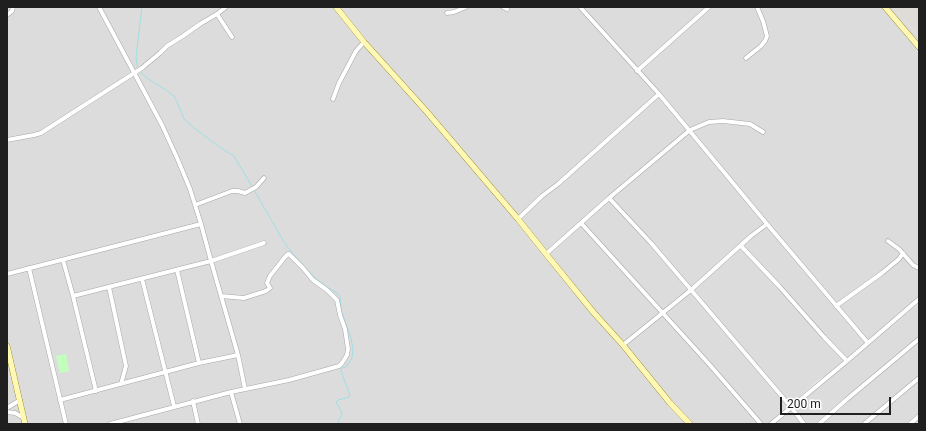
<!DOCTYPE html>
<style>
body{margin:0}
#map{position:relative;width:926px;height:431px;overflow:hidden;background:#f1eae4;font-family:Roboto,sans-serif}
canvas{display:block}
.frame{position:absolute;inset:0;border:8px solid #1f1f1f;pointer-events:none}
.scale{position:absolute;left:780px;top:397px;width:111px;height:18px;box-sizing:border-box;border:2px solid #1f1f1f;border-top:0;padding-left:5px;font-size:12px;line-height:14px;white-space:nowrap;color:#1f1f1f;-webkit-text-stroke:3px #fff;paint-order:stroke}
</style>
<div id="map">
<canvas width="926" height="431"></canvas>
<div class="frame"></div>
<div class="scale">200 m</div>
</div>
<script>
const g = document.querySelector('canvas').getContext('2d');
g.lineJoin = 'round';
function paint(path, color) {
  g.fillStyle = color;
  g.fill(path, 'evenodd');
}
function shape(rows) {
  const path = new Path2D();
  for (const r of rows) {
    path.moveTo(r[0], r[1]);
    for (let i = 2; i < r.length; i += 2) path.lineTo(r[i], r[i + 1]);
  }
  return path;
}
function strokePath(path, color, width, dash) {
  g.strokeStyle = color;
  g.lineWidth = width;
  g.lineCap = dash ? 'butt' : 'round';
  g.setLineDash(dash || []);
  g.stroke(path);
}
const residential = shape([
 [7,7,893,7,919,37,919,296,825,376,818,380,768,424,7,424],
 [919,303,919,424,775,424]
]);
const airport = shape([
 [893,7,919,7,919,37,917,34]
]);
const park = shape([
 [66,354,69,371,60,373,56,356]
]);
const stream = shape([
 [138,68,137,65,136,57,142,7],
 [140,70,142,74,150,80,166,90,174,96,177,102,184,119,194,128,218,146,234,156,253,188],
 [254,190,284,242,293,254,315,278,327,287,337,293,340,297,341,310,351,338,353,350,352,358,346,367,342,368,341,371,350,395,349,397,346,398,338,400,336,402,341,411,342,414,337,424]
]);
const street = shape([
 [99,7,162,125,178,160,190,189,201,224,211,261,238,355,245,389],
 [503,7,507,9],
 [580,7,659,94,767,224,868,343],
 [447,13,454,12,466,7],
 [217,14,232,37],
 [7,15,12,11,13,7],
 [746,58,761,46,765,41,767,36,763,21,757,7],
 [637,71,709,7],
 [333,99,339,83,356,51,364,42],
 [7,140,34,135,41,133,142,68,160,53,167,46,183,36,200,24,217,14,226,7],
 [609,198,651,243,791,407,804,424],
 [195,205,232,191,238,191,245,193,256,187,264,178],
 [518,219,542,196,558,184,659,94],
 [581,223,709,364,761,424],
 [888,241,899,249,913,265,919,268],
 [741,246,779,286,824,337,847,361],
 [546,254,609,198,690,130,709,122,723,121,750,124,763,132],
 [63,260,73,296,96,391],
 [29,268,66,424],
 [177,270,199,363],
 [7,274,201,224],
 [142,279,174,406],
 [109,287,126,366,121,384],
 [73,296,211,261,264,243],
 [836,306,882,273,899,259,903,253],
 [623,345,691,290,751,236,767,224],
 [231,392,240,424],
 [60,400,199,363,238,355],
 [193,401,198,424],
 [7,408,20,400],
 [7,412,15,413,24,418],
 [110,424,231,392,289,380,332,368,339,366,342,363,347,355,348,349,345,329,340,315,337,300,327,290,313,280,303,268,289,254,288,254,285,257,270,276,267,283,270,288,266,291,244,298,221,296],
 [771,424,847,361,919,299],
 [819,424,846,400,919,339],
 [864,424,919,378],
 [910,424,919,416]
]);
const secondary = shape([
 [336,7,364,42,427,112,518,219,546,254,594,313,623,345,670,403,690,424],
 [885,7,919,47],
 [7,346,25,424]
]);
paint(residential, '#dddcdc');
paint(airport, '#dfdbd6');
paint(park, '#c2ffbd');
strokePath(stream, '#a0dee3', 1);
strokePath(street, '#a6a6a6', 5);
strokePath(secondary, '#7c7600', 6);
strokePath(street, '#fff', 4);
strokePath(secondary, '#fff7b4', 5.5);
</script>
